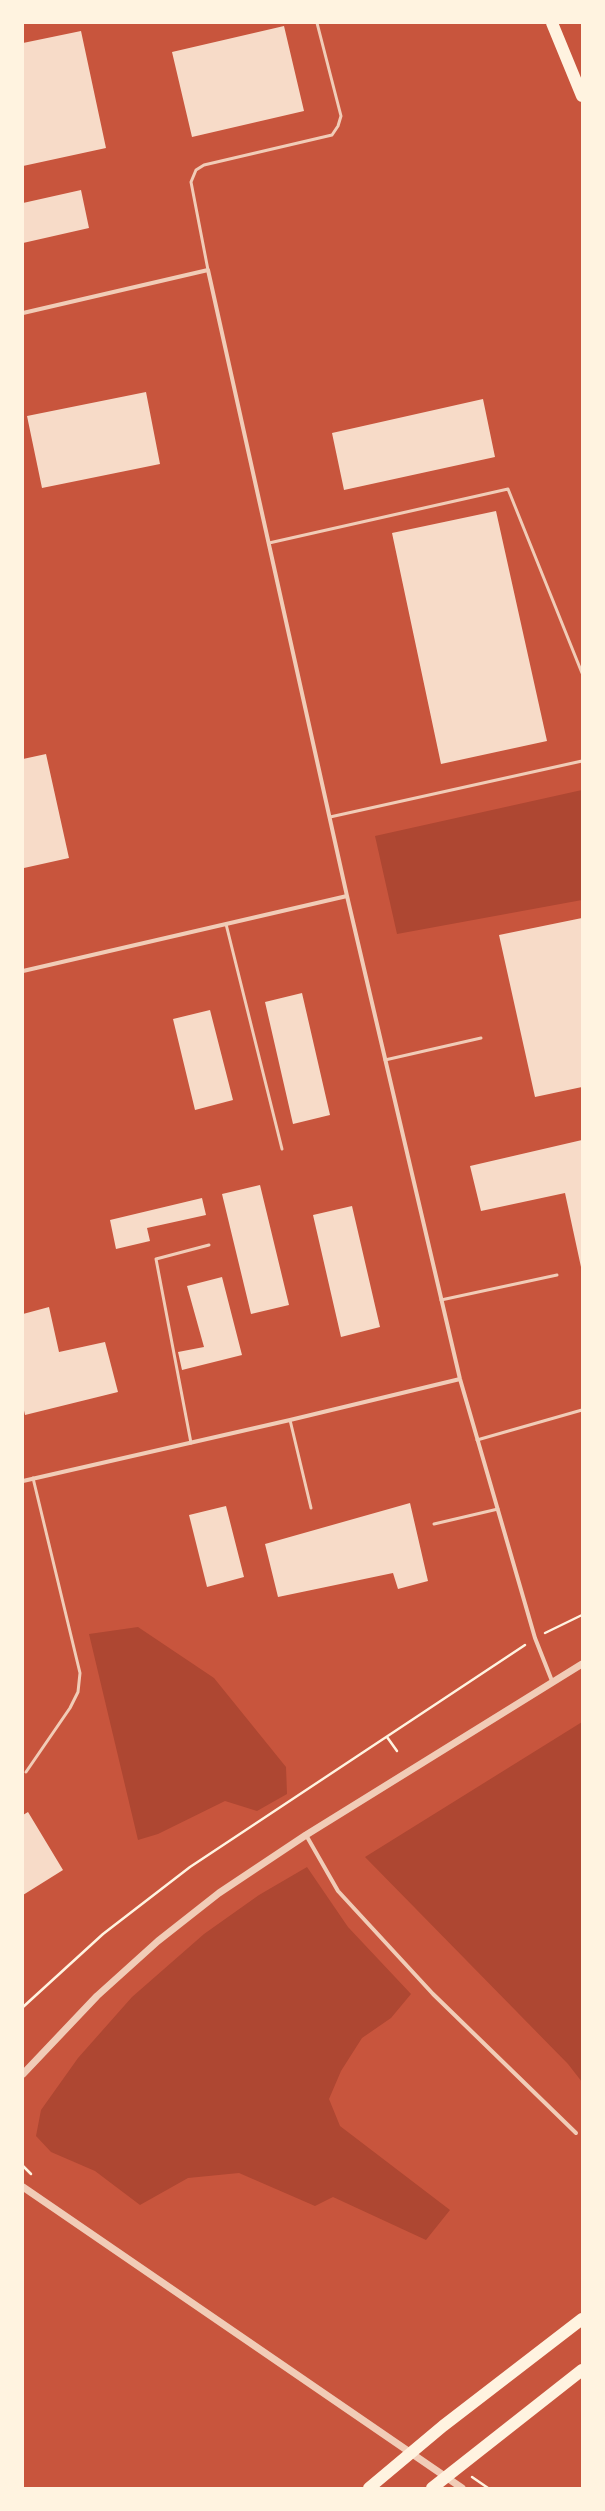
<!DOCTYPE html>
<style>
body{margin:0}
#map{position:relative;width:605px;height:2511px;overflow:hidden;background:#c8553d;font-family:"Alegreya Sans",sans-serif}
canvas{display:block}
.frame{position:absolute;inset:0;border:24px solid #fff3e0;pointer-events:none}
</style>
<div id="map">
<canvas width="605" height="2511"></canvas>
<div class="frame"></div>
</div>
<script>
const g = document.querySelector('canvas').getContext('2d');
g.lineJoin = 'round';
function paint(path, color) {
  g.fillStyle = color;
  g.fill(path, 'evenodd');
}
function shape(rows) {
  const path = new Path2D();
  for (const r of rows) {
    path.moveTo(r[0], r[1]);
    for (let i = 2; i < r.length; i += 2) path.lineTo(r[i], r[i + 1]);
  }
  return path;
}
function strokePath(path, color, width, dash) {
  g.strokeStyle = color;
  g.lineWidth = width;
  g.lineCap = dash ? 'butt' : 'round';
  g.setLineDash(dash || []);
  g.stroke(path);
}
const green = shape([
 [582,790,582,900,397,934,375,836],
 [138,1627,214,1678,286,1767,287,1794,257,1811,225,1801,158,1834,138,1840,89,1634],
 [582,1722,582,2082,568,2064,365,1857],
 [307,1867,348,1927,411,1994,391,2018,362,2038,341,2071,329,2099,340,2126,450,2210,426,2240,333,2197,315,2206,239,2173,188,2178,140,2205,95,2171,51,2152,36,2136,41,2110,78,2058,132,1997,204,1934,259,1895]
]);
const building = shape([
 [284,26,304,111,192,137,172,52],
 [81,31,106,148,23,166,23,43],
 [81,190,89,228,23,243,23,203],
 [146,392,160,464,42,488,27,416],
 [483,399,495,457,344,490,332,433],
 [496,511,547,741,441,764,392,533],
 [46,754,69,858,24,868,23,759],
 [582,918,582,1087,535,1097,499,935],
 [302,993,330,1115,293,1124,265,1002],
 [210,1010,233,1100,195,1110,173,1019],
 [582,1140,582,1267,581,1267,565,1193,481,1211,470,1166],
 [260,1185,289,1305,251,1314,222,1194],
 [202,1198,206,1215,147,1228,150,1241,116,1249,110,1220],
 [352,1206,380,1327,341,1337,313,1215],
 [222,1277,242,1355,182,1370,178,1352,204,1347,187,1286],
 [49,1307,59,1352,105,1342,118,1392,25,1415,23,1406,23,1314],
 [410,1503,428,1581,398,1589,393,1573,278,1597,265,1544],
 [226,1506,244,1577,207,1587,189,1515],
 [28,1812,63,1870,23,1895,23,1815]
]);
const path = shape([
 [545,1633,582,1615],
 [387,1737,397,1751],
 [23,2007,103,1934,190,1867,525,1645],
 [23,2166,31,2174],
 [472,2477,488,2488]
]);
const service = shape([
 [208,270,191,182,196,170,204,165,332,135,338,126,341,116,317,23],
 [269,543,508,489,582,673],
 [330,817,582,761],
 [226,924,282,1149],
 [385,1060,481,1038],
 [441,1300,557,1275],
 [290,1420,311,1508],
 [477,1440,582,1410],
 [191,1443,156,1259,209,1245],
 [434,1524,498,1509],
 [26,1772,70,1708,78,1692,80,1673,33,1478]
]);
const minor = shape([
 [23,313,208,270,347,896,460,1379,535,1638,552,1681],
 [23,971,347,896],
 [23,1481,290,1420,460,1379],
 [306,1835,338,1891,433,1994,576,2133]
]);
const tertiary = shape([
 [23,2074,97,1996,158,1941,219,1893,306,1835,582,1664],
 [23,2187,462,2488]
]);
const motorway = shape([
 [552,23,582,96],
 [369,2488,443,2426,582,2319],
 [432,2488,582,2370]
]);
paint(green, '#ae4732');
paint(building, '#f7dbc8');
strokePath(path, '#fff3e0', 2.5);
strokePath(service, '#f1ccb7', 3);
strokePath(minor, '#f1ccb7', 4);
strokePath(tertiary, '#f1ccb7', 7);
strokePath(motorway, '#fff3e0', 12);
</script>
